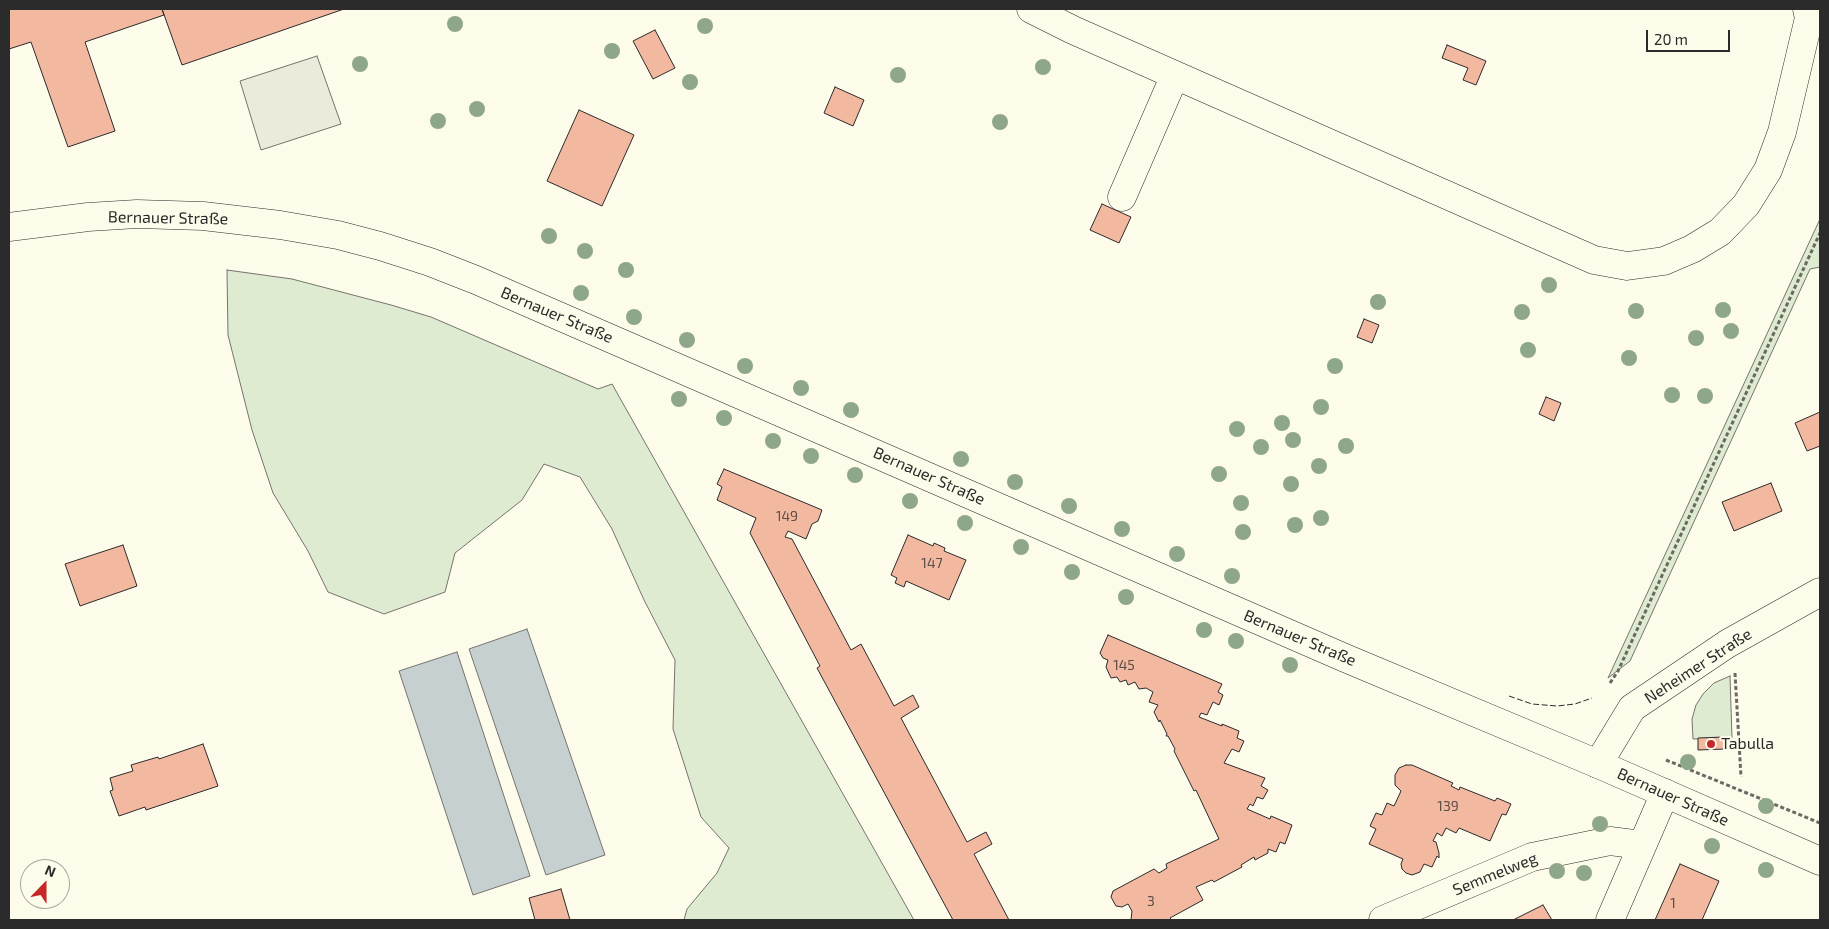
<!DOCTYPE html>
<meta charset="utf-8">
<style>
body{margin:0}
#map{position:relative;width:1829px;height:929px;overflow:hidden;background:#fdfbea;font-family:"Exo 2",sans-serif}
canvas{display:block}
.frame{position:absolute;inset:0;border:10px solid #2b2b2b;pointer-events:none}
.north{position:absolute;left:20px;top:859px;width:50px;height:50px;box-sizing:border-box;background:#fdfbea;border:1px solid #a9a89e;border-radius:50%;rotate:22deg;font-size:14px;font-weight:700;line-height:20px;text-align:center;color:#2b2b2b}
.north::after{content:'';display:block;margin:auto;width:18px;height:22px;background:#c62828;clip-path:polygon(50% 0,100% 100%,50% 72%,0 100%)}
.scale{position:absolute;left:1646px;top:30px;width:84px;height:22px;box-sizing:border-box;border:2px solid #2b2b2b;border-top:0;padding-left:6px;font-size:15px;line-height:18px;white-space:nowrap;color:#2b2b2b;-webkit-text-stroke:4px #fdfbea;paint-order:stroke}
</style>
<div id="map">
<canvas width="1829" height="929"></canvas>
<div class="frame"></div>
<div class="north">N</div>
<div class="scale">20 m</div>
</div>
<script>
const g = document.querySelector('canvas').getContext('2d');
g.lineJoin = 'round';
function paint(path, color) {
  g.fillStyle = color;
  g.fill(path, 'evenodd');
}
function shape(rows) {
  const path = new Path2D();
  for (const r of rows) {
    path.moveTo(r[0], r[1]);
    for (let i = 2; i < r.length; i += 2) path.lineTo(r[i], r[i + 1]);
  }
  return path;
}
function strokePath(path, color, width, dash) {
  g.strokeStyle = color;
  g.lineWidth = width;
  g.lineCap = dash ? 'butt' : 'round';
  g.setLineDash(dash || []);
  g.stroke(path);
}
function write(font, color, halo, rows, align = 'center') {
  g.font = font + ' "Exo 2",sans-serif';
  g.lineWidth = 4;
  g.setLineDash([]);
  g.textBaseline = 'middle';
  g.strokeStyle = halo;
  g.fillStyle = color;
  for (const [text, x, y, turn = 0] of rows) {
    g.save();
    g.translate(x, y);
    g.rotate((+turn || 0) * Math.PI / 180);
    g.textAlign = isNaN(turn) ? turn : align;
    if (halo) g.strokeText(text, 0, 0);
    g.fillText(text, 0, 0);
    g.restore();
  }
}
const green = shape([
 [1820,219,1820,267,1810,269,1630,661,1608,678,1820,219],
 [227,270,292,279,391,305,431,317,598,389,612,384,914,920,684,920,687,909,717,873,729,848,701,817,673,729,675,660,644,600,612,529,580,477,544,464,522,500,455,553,445,592,384,614,328,592,308,551,273,493,252,430,228,335,227,270],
 [1730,676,1732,738,1693,739,1692,719,1696,705,1703,694,1714,683,1730,676]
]);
const parking = shape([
 [317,56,341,124,261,150,240,81,317,56]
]);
const water = shape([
 [527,629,605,855,546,875,469,649,527,629],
 [457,652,530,876,473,895,399,671,457,652]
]);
const building = shape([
 [9,9,162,9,164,15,85,42,115,131,68,147,31,42,9,49,9,9],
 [162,9,344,9,182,65,162,9],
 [655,30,675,68,653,79,633,41,655,30],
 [1447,45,1486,61,1476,85,1463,80,1468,68,1442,58,1447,45],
 [835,87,864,100,853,126,824,113,835,87],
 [579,110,634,135,602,206,547,181,579,110],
 [1102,204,1131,217,1119,243,1090,230,1102,204],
 [1364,319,1379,325,1372,343,1357,337,1364,319],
 [1546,397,1561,403,1554,421,1539,414,1546,397],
 [1820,412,1820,446,1807,451,1795,423,1820,412],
 [724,469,822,510,818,521,812,524,806,539,788,531,785,537,792,539,851,650,861,644,894,706,913,695,919,707,901,718,967,842,986,832,992,844,974,854,1009,920,953,920,817,668,820,666,750,533,756,518,717,500,722,487,717,484,724,469],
 [1771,483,1782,511,1734,531,1722,502,1771,483],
 [908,535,933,546,934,543,945,548,944,551,966,560,949,600,906,581,904,587,895,583,897,578,891,575,908,535],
 [123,545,137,586,80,606,65,564,123,545],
 [1108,635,1222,684,1218,692,1223,695,1219,705,1213,702,1207,715,1201,713,1199,717,1222,726,1222,724,1239,731,1237,738,1244,741,1239,752,1232,749,1224,763,1265,778,1261,786,1268,790,1263,799,1257,797,1253,806,1250,804,1247,809,1270,819,1271,816,1292,825,1285,844,1280,842,1276,852,1268,849,1268,853,1255,860,1254,857,1241,865,1242,867,1214,882,1212,880,1196,887,1203,900,1170,918,1172,920,1131,920,1132,911,1128,904,1122,907,1116,906,1111,897,1113,891,1154,869,1159,873,1167,868,1166,864,1219,839,1196,790,1194,791,1174,751,1175,749,1168,736,1166,736,1167,734,1160,720,1159,722,1154,712,1158,705,1149,702,1153,692,1146,688,1139,689,1135,682,1128,685,1126,680,1120,682,1117,677,1111,678,1106,667,1108,660,1103,658,1100,653,1108,635],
 [1724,737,1725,749,1698,750,1698,738,1724,737],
 [203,744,218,786,146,810,145,807,119,816,110,791,113,790,110,778,133,771,131,765,158,757,159,759,203,744],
 [1406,765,1412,765,1453,783,1451,786,1459,790,1460,787,1495,801,1497,798,1511,804,1506,815,1502,814,1490,841,1459,828,1456,833,1446,828,1442,836,1437,833,1433,841,1436,842,1439,853,1439,858,1437,856,1432,867,1424,864,1420,872,1412,875,1406,873,1402,869,1401,864,1403,859,1369,844,1376,829,1370,826,1376,813,1382,815,1387,803,1394,806,1401,791,1395,785,1395,775,1399,768,1406,765],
 [1680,864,1719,881,1702,920,1655,920,1680,864],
 [561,889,570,920,535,920,529,898,561,889],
 [1543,905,1552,920,1513,920,1543,905]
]);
const path = shape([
 [1735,673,1741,777],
 [1610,683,1618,671,1820,233],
 [1666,760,1820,823]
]);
const minor = shape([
 [1031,9,1073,30,1594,260,1627,266,1664,261,1692,249,1720,232,1746,205,1768,170,1782,132,1809,18,1807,9],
 [1122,197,1175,75],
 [1598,764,1632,708,1727,644,1820,592],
 [1383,920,1532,857,1610,841,1642,845],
 [1610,920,1665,793]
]);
const major = shape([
 [9,227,88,217,137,214,203,216,280,225,338,235,380,246,430,262,476,280,1345,658,1598,764,1820,861]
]);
const fence = shape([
 [1509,696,1532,704,1557,706,1575,704,1592,698]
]);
const trees = [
 [455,24],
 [705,26],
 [612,51],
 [360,64],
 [1043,67],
 [898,75],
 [690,82],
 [477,109],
 [438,121],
 [1000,122],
 [549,236],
 [585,251],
 [626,270],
 [1549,285],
 [581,293],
 [1378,302],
 [1723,310],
 [1636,311],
 [1522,312],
 [634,317],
 [1731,331],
 [1696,338],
 [687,340],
 [1528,350],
 [1629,358],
 [745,366],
 [1335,366],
 [801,388],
 [1672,395],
 [1705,396],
 [679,399],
 [1321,407],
 [851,410],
 [724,418],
 [1282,423],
 [1237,429],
 [1293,440],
 [773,441],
 [1346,446],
 [1261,447],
 [811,456],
 [961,459],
 [1319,466],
 [1219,474],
 [855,475],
 [1015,482],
 [1291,484],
 [910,501],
 [1241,503],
 [1069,506],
 [1321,518],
 [965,523],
 [1295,525],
 [1122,529],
 [1243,532],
 [1021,547],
 [1177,554],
 [1072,572],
 [1232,576],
 [1126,597],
 [1204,630],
 [1236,641],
 [1290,665],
 [1688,762],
 [1766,806],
 [1600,824],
 [1712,846],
 [1766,870],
 [1557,871],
 [1584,873]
];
const markers = [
 [1711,744,5,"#c62828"]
];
const numberNames = [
 ["149",787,516],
 ["147",932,563],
 ["145",1124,665],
 ["139",1448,806],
 ["3",1151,901],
 ["1",1673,903]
];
const streetNames = [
 ["Bernauer Straße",168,218,1],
 ["Bernauer Straße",557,315,23],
 ["Bernauer Straße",929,476,24],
 ["Bernauer Straße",1300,638,23],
 ["Neheimer Straße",1698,666,-33],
 ["Bernauer Straße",1673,797,24],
 ["Semmelweg",1495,874,-22]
];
const poiNames = [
 ["Tabulla",1721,744]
];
paint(green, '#deebd1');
strokePath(green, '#74746e', 1);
paint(parking, '#eceadb');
strokePath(parking, '#74746e', 1);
paint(water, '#c7d0d0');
strokePath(water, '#74746e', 1);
paint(building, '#f2b8a0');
strokePath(building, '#2b2b2b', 1);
strokePath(minor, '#2b2b2b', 29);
strokePath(major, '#2b2b2b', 29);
strokePath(path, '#6a6964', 3, [4, 2.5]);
strokePath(minor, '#fdfbea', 28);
strokePath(major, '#fdfbea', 28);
strokePath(fence, '#2b2b2b', 1, [6, 2.5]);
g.fillStyle = '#8ea78a';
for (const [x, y] of trees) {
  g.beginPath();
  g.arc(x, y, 8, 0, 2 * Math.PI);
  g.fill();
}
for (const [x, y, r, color] of markers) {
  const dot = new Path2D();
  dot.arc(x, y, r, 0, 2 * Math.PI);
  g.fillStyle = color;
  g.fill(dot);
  strokePath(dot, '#fdfbea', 2);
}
write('14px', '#5d4e48', null, numberNames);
write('16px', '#2b2b2b', '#fdfbea', streetNames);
write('16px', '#2b2b2b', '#fdfbea', poiNames, 'left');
</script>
